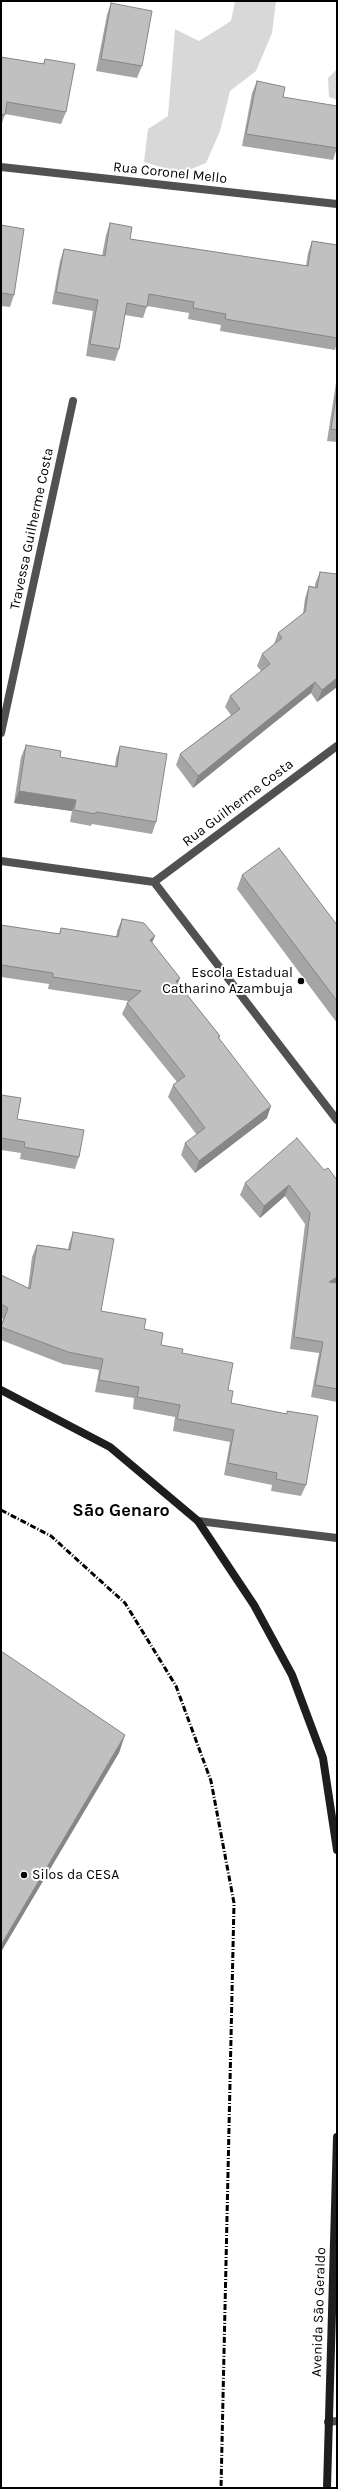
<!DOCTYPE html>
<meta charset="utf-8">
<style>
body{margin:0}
#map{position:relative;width:338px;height:2489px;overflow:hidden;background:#fff;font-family:Karla,sans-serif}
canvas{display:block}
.frame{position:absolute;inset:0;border:2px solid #000;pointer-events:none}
</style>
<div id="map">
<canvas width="338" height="2489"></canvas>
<div class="frame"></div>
</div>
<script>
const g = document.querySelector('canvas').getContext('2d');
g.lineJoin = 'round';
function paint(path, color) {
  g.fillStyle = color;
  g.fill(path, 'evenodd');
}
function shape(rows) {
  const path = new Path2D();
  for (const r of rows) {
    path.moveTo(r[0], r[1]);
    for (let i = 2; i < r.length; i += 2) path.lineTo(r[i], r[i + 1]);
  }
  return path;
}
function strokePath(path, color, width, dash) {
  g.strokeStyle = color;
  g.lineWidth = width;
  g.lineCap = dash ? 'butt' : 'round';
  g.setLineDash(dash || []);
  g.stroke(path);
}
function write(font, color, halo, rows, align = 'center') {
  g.font = font + ' Karla,sans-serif';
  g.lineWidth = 4;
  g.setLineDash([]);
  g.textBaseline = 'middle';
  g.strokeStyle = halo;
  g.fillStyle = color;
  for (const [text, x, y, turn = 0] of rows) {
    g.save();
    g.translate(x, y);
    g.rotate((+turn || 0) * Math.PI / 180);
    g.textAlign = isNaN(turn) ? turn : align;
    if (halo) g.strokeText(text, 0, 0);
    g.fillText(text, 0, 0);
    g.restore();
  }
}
const green = shape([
 [235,1,276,1,272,33,256,71,230,91,220,131,206,163,181,173,144,162,148,129,168,116,175,29,199,41,231,21],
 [337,69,337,100,329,97,328,78]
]);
const street = shape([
 [1,167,337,204],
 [1,733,73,401],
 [337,746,154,882,337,1120],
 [1,861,154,882],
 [198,1521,337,1538],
 [328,2422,337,2421]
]);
const secondary = shape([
 [1,1390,110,1447,198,1521,254,1605,292,1675,323,1758,337,1850],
 [327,2488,337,2137]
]);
const rail = shape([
 [1,1510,51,1536,125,1603,176,1686,211,1781,234,1903,221,2488]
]);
const wall = shape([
 [111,3,142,66,137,78,96,71,107,15],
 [1,57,43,64,45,59,66,112,61,124,5,114,1,126],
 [257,81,283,97,337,148,333,160,242,146,252,93],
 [110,223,130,239,306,266,308,253,312,241,337,245,337,343,335,350,220,331,221,325,188,319,189,313,147,306,143,318,125,315,119,349,115,361,86,356,93,311,52,304,60,261,64,249,102,256,106,235],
 [1,225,14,295,10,307,1,306],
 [337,380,337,442,327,441,336,383],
 [320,572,337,687,317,702,311,693,193,788,176,765,180,754,231,715,225,707,230,696,261,671,257,666,262,654,274,644,278,633,303,614,305,598,309,586,315,587,315,584],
 [26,745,60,757,115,766,116,758,120,746,156,822,152,834,92,824,91,826,70,822,72,811,14,803,21,757],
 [242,875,337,925,337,1023,237,889],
 [122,919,155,936,152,942,178,983,220,1036,219,1039,267,1118,195,1173,181,1155,185,1143,197,1135,168,1097,173,1085,177,1082,122,1014,127,1003,128,1001,48,989,49,984,1,977,1,925,59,934,61,928,116,937,117,931],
 [1,1095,17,1119,79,1157,75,1169,20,1159,21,1153,1,1150],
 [324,1170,337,1180,337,1402,311,1397,319,1353,290,1349,305,1224,285,1196,260,1218,240,1195,245,1183],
 [73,1232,101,1311,144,1329,161,1345,182,1353,228,1390,231,1403,287,1414,287,1411,306,1485,301,1496,271,1491,272,1485,224,1475,230,1442,173,1431,175,1417,133,1409,134,1398,95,1392,99,1370,63,1364,1,1340,1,1326,3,1319,1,1318,1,1275,28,1288,32,1257,37,1245,68,1249,69,1244]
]);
const shadedWall = shape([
 [337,678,337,687,317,702,322,690],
 [315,682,311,693,193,788,198,776],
 [19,791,76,800,72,811,14,803],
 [155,936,150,947,150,940],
 [180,978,176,989,176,981],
 [271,1106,267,1118,195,1173,199,1161],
 [289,1185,285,1196,260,1218,264,1206],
 [337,1277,337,1286,329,1282],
 [125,1735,119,1753,1,1952,1,1945]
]);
const building = shape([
 [111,3,152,11,142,66,101,59,111,3],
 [1,57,44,64,45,59,75,64,66,112,7,102,5,115,1,114,1,57],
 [257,81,285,87,283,97,337,106,337,148,246,134,257,81],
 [110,223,132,227,130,239,308,266,312,241,337,245,337,338,225,319,226,314,193,308,194,302,149,294,147,307,127,303,119,349,90,344,98,300,56,292,64,249,105,256,110,223],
 [1,225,24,229,14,295,1,293,1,225],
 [337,391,337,430,331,429,337,391],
 [320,572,337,574,337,678,322,690,315,682,198,776,180,754,240,709,230,696,270,664,262,654,282,638,278,633,305,612,309,586,317,588,320,572],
 [26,745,61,751,60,757,117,767,120,746,167,754,156,822,96,812,95,814,74,810,76,800,19,791,26,745],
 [279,848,337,925,337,1001,242,875,279,848],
 [122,919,144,923,155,936,150,940,180,978,176,981,220,1036,218,1037,271,1106,199,1161,185,1143,205,1128,173,1085,185,1076,127,1003,141,991,53,977,53,973,1,965,1,925,60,934,61,928,118,937,122,919],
 [1,1095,21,1098,17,1119,84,1130,79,1157,24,1147,25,1142,1,1138,1,1095],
 [297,1138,324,1170,328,1168,337,1180,337,1277,329,1282,337,1283,337,1389,315,1385,323,1342,294,1337,310,1213,289,1185,264,1206,245,1183,297,1138],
 [73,1232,114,1239,101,1311,146,1319,144,1329,163,1333,161,1345,183,1349,182,1353,233,1363,228,1390,233,1391,231,1403,287,1414,287,1411,318,1416,306,1485,276,1479,277,1473,228,1463,234,1430,177,1419,180,1405,137,1397,139,1387,99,1380,103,1359,68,1352,1,1327,8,1308,1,1304,1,1275,30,1289,37,1245,70,1250,73,1232],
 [1,1651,125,1735,1,1945,1,1651]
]);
const markers = [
 [301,981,4,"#000"],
 [24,1875,4,"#000"]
];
const streetNames = [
 ["Rua Coronel Mello",170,173,6],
 ["Travessa Guilherme Costa",32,529,-78],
 ["Rua Guilherme Costa",238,803,-37],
 ["Avenida São Geraldo",319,2312,-88]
];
const poiNames = [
 ["Escola Estadual",293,973],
 ["Catharino Azambuja",293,989],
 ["Silos da CESA",32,1875,"left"]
];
const districtNames = [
 ["São Genaro",121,1511]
];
paint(green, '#d8d8d8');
strokePath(street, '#515151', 8);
strokePath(secondary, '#1e1e1e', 8);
strokePath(rail, '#000', 3, [6, 2, 1, 2]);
paint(wall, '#a5a5a5');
paint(shadedWall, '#868686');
paint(building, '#c0c0c0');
strokePath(building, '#868686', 1);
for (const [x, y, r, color] of markers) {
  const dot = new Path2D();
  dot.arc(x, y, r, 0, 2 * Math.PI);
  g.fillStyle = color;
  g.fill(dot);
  strokePath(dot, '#fff', 1.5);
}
write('14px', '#000', '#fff', streetNames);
write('14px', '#000', '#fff', poiNames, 'right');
write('bold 18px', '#000', '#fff', districtNames);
</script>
